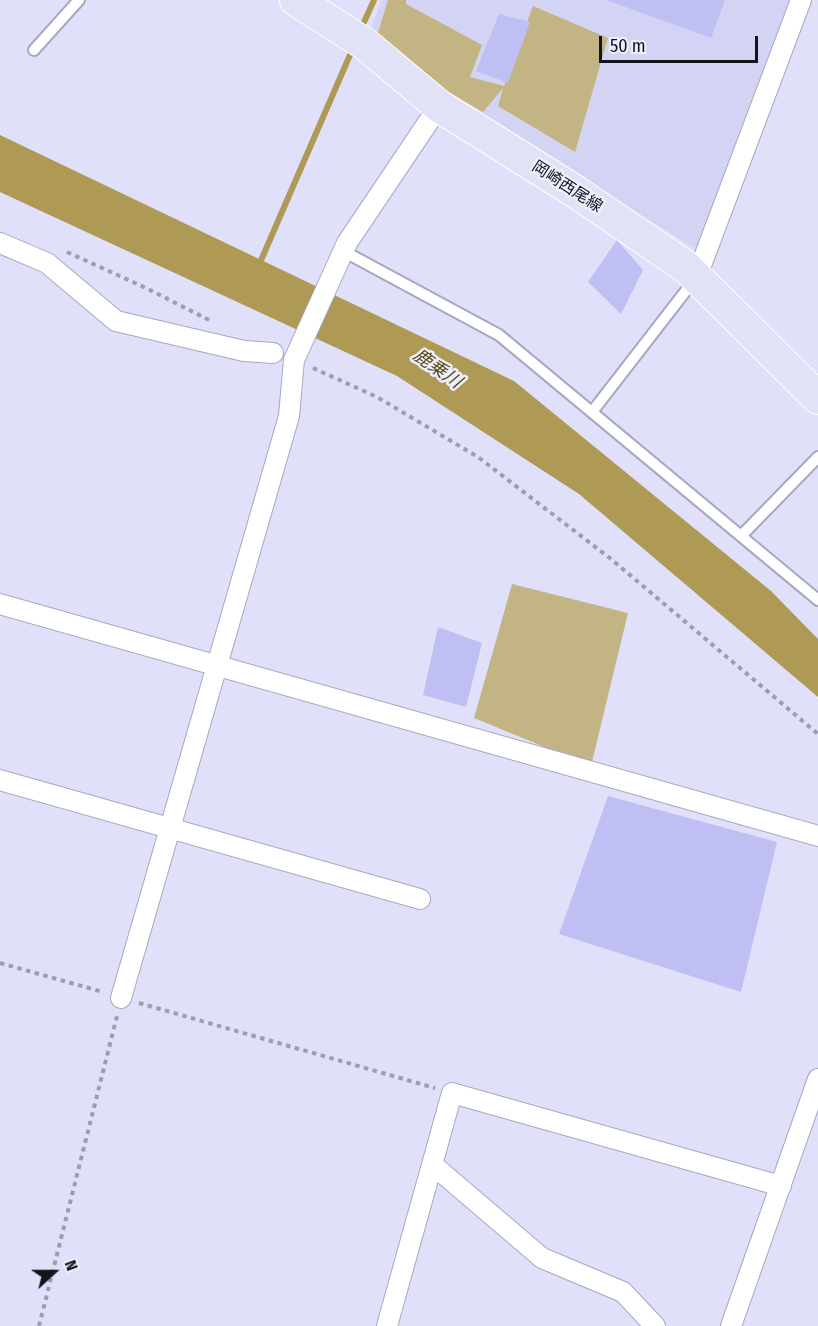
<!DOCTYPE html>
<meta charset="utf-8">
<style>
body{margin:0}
#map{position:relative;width:818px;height:1326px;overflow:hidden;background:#e0e0fa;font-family:"Fira Sans Condensed",sans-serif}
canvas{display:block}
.north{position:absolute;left:24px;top:1242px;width:60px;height:60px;-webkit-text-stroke:4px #eeeffe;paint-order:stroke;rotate:69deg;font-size:16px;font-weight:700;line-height:24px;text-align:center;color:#14141d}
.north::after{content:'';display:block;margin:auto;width:21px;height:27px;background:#14141d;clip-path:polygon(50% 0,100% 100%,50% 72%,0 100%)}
.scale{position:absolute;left:599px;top:36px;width:159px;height:27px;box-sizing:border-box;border:3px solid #14141d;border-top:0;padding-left:8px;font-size:18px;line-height:21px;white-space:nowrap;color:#14141d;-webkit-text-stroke:4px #eeeffe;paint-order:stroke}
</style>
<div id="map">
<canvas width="818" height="1326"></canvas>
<div class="north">N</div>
<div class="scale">50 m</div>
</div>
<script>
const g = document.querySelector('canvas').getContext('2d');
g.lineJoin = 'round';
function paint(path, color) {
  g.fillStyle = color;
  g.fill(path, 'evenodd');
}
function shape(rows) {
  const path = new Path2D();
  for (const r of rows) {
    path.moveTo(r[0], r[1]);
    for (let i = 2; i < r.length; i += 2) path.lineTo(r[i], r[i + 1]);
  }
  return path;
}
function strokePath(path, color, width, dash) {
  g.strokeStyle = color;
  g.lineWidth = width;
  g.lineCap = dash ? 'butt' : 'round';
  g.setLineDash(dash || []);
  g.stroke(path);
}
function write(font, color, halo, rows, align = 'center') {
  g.font = font + ' "Fira Sans Condensed","Noto Sans JP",sans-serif';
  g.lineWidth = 5;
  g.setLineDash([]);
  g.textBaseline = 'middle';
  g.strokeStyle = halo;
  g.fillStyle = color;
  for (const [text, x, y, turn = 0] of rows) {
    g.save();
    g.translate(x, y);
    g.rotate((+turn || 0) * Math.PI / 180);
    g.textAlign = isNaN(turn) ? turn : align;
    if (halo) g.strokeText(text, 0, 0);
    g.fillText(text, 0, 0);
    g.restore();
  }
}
const built = shape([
 [382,0,792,0,699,251,365,44]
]);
const green = shape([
 [388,0,406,0,406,4,482,45,470,77,504,86,533,6,608,38,575,152,498,106,503,88,483,112,373,49],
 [512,584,628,613,591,766,474,718]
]);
const water = shape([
 [0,135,514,381,771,591,818,639,818,697,579,494,397,376,0,192]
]);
const stream = shape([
 [360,31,374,0],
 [259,265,353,48]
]);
const building = shape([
 [606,0,725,0,711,38],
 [499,14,530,22,508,83,476,71],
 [617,240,643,270,621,314,588,282],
 [438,627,482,643,466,707,423,695],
 [608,796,777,842,741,992,559,934]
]);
const path = shape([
 [67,252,146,288,211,321],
 [313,368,377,397,478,457,611,559,818,734],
 [0,963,103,992],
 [139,1003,435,1088],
 [39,1326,117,1016]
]);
const service = shape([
 [34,50,79,0],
 [345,252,499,335,818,600],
 [592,412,695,279],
 [741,536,818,457]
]);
const minor = shape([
 [0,243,47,263,116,321,244,351,273,353],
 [697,276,801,0],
 [0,604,818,836],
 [0,780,420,899],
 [121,998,289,416,294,360,347,243,439,106],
 [433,1165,542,1258,623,1292,655,1326],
 [387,1326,452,1093,781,1186],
 [731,1326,818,1079]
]);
const primary = shape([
 [296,0,365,44,439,106,576,192,686,267,818,398]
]);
const streetNames = [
 ["岡崎西尾線",567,187,33]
];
const waterNames = [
 ["鹿乗川",437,369,35]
];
paint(built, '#d3d4f4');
paint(green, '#c3b483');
paint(water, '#ae9955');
strokePath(stream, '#ae9955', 6);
paint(building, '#bfbff4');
strokePath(service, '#a7a8c0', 14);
strokePath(minor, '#a7a8c0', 22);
strokePath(primary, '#fff', 34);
strokePath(path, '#9d9db2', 4, [4.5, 4.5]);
strokePath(service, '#fff', 10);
strokePath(minor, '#fff', 20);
strokePath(primary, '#e2e2f7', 32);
write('16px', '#14141d', '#eeeffe', streetNames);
write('italic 18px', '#564710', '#eeeffe', waterNames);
</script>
